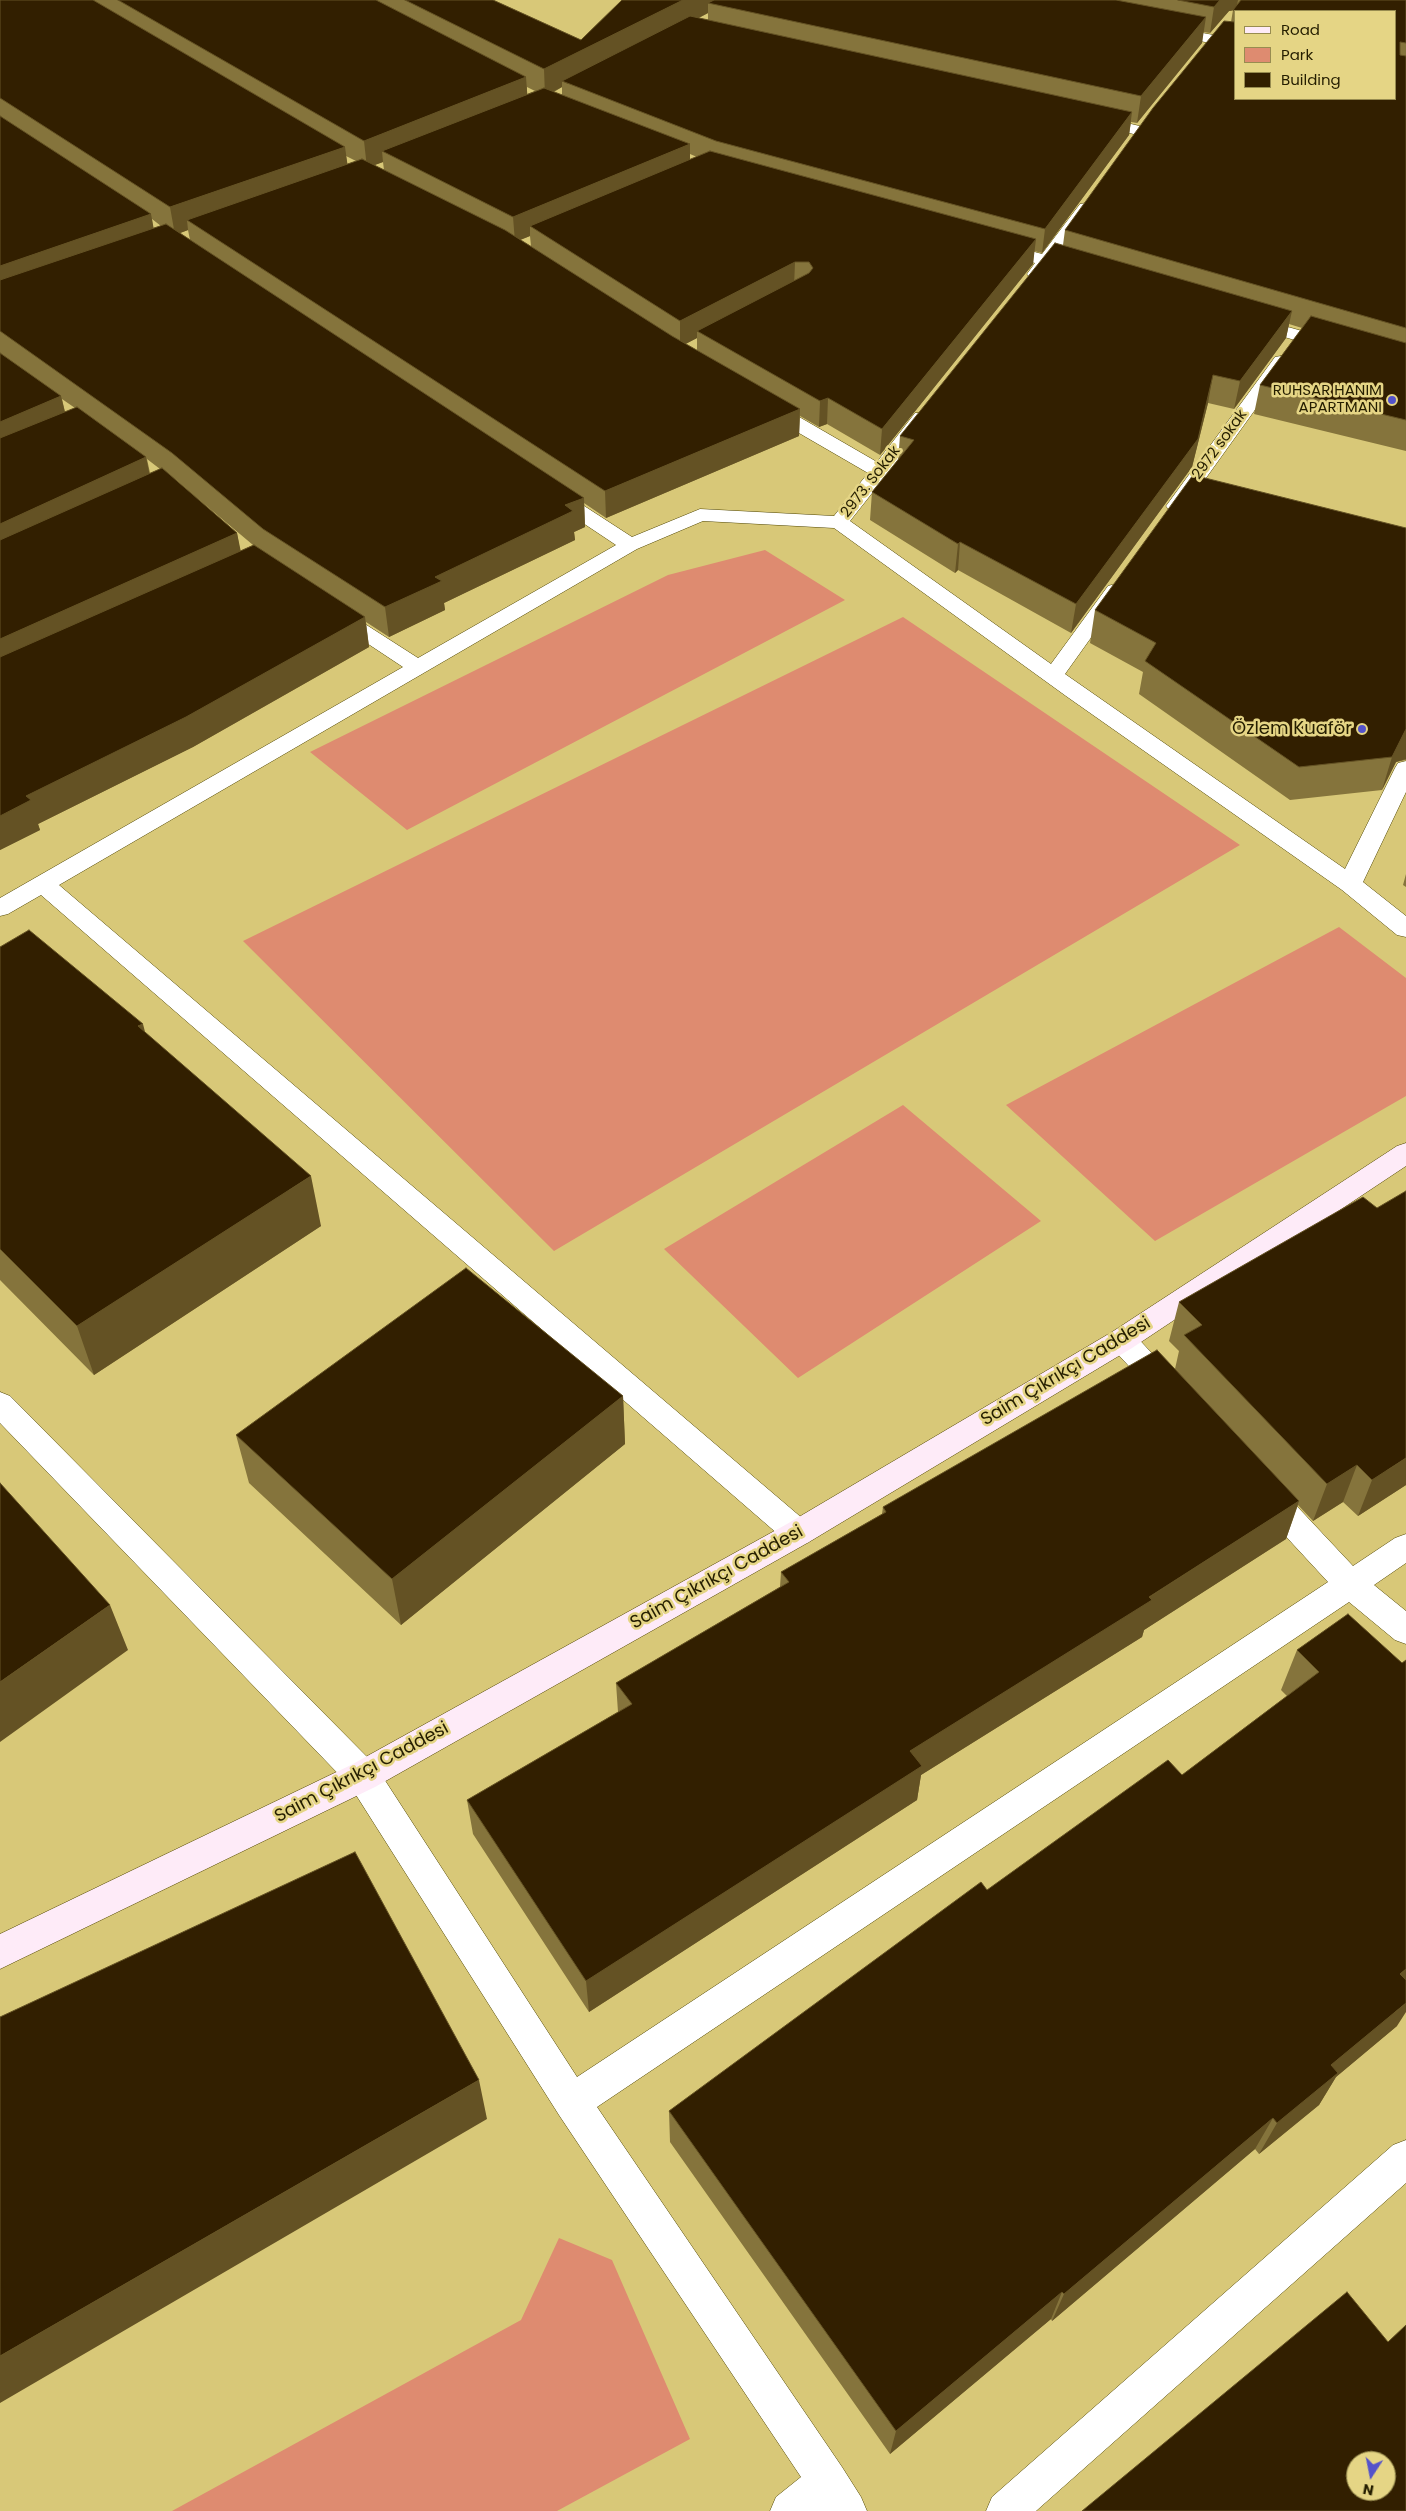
<!DOCTYPE html>
<meta charset="utf-8">
<style>
body{margin:0}
#map{position:relative;width:1406px;height:2511px;overflow:hidden;background:#d8c878;font-family:Poppins,sans-serif}
canvas{display:block}
.legend{position:absolute;left:1234px;top:10px;width:162px;height:90px;box-sizing:border-box;background:#e5d585;border:1px solid #988c50;margin:0;padding:6px 9px;list-style:none;font-size:15px;color:#251e00}
.legend li{display:flex;align-items:center;gap:10px;height:25px}
.legend b{width:25px;border:1px solid #988c50}
.north{position:absolute;left:1346px;top:2451px;width:50px;height:50px;box-sizing:border-box;background:#e5d585;border:1px solid #988c50;border-radius:50%;rotate:191deg;font-size:14px;font-weight:700;line-height:20px;text-align:center;color:#251e00}
.north::after{content:'';display:block;margin:auto;width:18px;height:22px;background:#5453ca;clip-path:polygon(50% 0,100% 100%,50% 72%,0 100%)}
</style>
<div id="map">
<canvas width="1406" height="2511"></canvas>
<ul class="legend">
<li><b style="height:6px;background:#feebf8"></b>Road</li>
<li><b style="height:14px;background:#de8b70"></b>Park</li>
<li><b style="height:14px;background:#321f00"></b>Building</li>
</ul>
<div class="north">N</div>
</div>
<script>
const g = document.querySelector('canvas').getContext('2d');
g.lineJoin = 'round';
function paint(path, color) {
  g.fillStyle = color;
  g.fill(path, 'evenodd');
}
function shape(rows) {
  const path = new Path2D();
  for (const r of rows) {
    path.moveTo(r[0], r[1]);
    for (let i = 2; i < r.length; i += 2) path.lineTo(r[i], r[i + 1]);
  }
  return path;
}
function strokePath(path, color, width, dash) {
  g.strokeStyle = color;
  g.lineWidth = width;
  g.lineCap = dash ? 'butt' : 'round';
  g.setLineDash(dash || []);
  g.stroke(path);
}
function write(font, color, halo, rows, align = 'center') {
  g.font = font + ' Poppins,sans-serif';
  g.lineWidth = 5;
  g.setLineDash([]);
  g.textBaseline = 'middle';
  g.strokeStyle = halo;
  g.fillStyle = color;
  for (const [text, x, y, turn = 0] of rows) {
    g.save();
    g.translate(x, y);
    g.rotate((+turn || 0) * Math.PI / 180);
    g.textAlign = isNaN(turn) ? turn : align;
    if (halo) g.strokeText(text, 0, 0);
    g.fillText(text, 0, 0);
    g.restore();
  }
}
const green = shape([
 [765,550,845,600,407,830,310,752,668,575],
 [903,617,1240,845,554,1251,243,941],
 [1339,927,1406,978,1406,1096,1155,1241,1006,1105],
 [903,1105,1041,1221,798,1378,664,1249],
 [559,2238,612,2260,690,2439,557,2511,172,2511,521,2320]
]);
const minor = shape([
 [1165,26,1235,39,1235,48,1160,33,1158,30,1165,26],
 [1093,115,1148,128,1150,131,1142,136,1087,123,1085,120,1093,115],
 [1086,203,1092,204,1094,208,1057,258,1085,266,1088,270,1085,274,1079,275,1050,267,1042,278,1030,278,1027,274,1035,263,992,251,989,247,992,243,998,242,1042,254,1080,204,1086,203],
 [1252,317,1406,360,1406,372,1246,326,1243,322,1246,318,1252,317],
 [1281,356,1287,357,1290,361,1183,510,1169,510,1166,506,1169,502,1275,357,1281,356],
 [768,401,775,403,877,462,915,413,929,413,931,417,929,421,850,521,1051,664,1108,586,1115,584,1122,586,1125,590,1065,674,1345,869,1395,768,1398,763,1406,761,1406,792,1363,882,1406,916,1406,937,1397,935,1342,890,1066,696,834,528,703,521,637,549,59,885,809,1524,813,1533,809,1542,798,1546,787,1542,41,895,8,914,0,916,0,898,403,667,329,618,326,614,329,610,336,608,343,610,418,658,616,545,547,499,544,495,547,491,561,491,632,537,700,509,834,516,868,473,761,411,759,407,761,403,768,401],
 [1122,1329,1132,1332,1175,1378,1179,1386,1175,1394,1165,1398,1155,1394,1112,1348,1108,1340,1112,1332,1122,1329],
 [0,1392,10,1396,375,1765,577,2077,1328,1582,1255,1503,1251,1494,1255,1485,1266,1482,1277,1485,1353,1566,1395,1538,1406,1534,1406,1563,1374,1585,1406,1611,1406,1644,1395,1640,1349,1602,597,2107,842,2467,861,2497,867,2511,770,2511,776,2497,801,2477,559,2115,351,1787,0,1423,0,1392],
 [1406,2140,1406,2183,1036,2511,986,2511,992,2497,1393,2145,1406,2140]
]);
const secondary = shape([
 [1406,1143,1406,1166,1132,1348,809,1542,375,1787,0,1969,0,1934,351,1765,787,1524,1112,1332,1397,1146,1406,1143]
]);
const wall = shape([
 [0,0,493,0,581,40,622,0,1406,0,1406,451,1254,414,1260,385,1302,328,1289,324,1286,338,1234,409,1208,403,1192,467,1071,633,958,570,955,573,870,520,872,492,898,460,900,436,1063,245,1065,230,1231,22,1233,10,1229,11,1210,33,1203,32,1202,43,1137,123,1131,122,1129,135,1042,253,1034,251,1033,264,880,455,827,424,819,427,800,416,799,436,606,518,584,503,585,527,574,532,575,540,444,603,445,610,389,637,366,622,369,647,193,747,38,824,40,830,0,850],
 [1235,11,1395,11,1235,99],
 [708,13,708,20,699,18],
 [527,87,535,91,527,94],
 [562,87,562,95,554,92],
 [690,154,697,157,690,160],
 [346,156,356,161,347,164],
 [383,162,384,170,374,165],
 [152,219,161,226,153,228],
 [188,230,190,240,180,233],
 [530,236,531,246,520,240],
 [697,338,697,351,685,344],
 [62,399,75,408,65,412],
 [147,459,160,469,150,473],
 [174,478,178,482,253,545,240,551,237,533],
 [1406,528,1406,760,1396,762,1382,790,1290,800,1139,694,1143,672,1090,643,1095,610],
 [1406,874,1406,887,1403,885],
 [0,947,145,1032,321,1226,94,1375,0,1280],
 [1179,1302,1406,1485,1358,1516,1343,1502,1313,1521,1298,1505,1286,1539,1144,1630,1142,1637,921,1775,917,1800,589,2012,473,1834,467,1800,618,1712,616,1683,780,1587,781,1572,882,1514,883,1507,1175,1369,1179,1351,1169,1341],
 [623,1396,625,1444,401,1625,249,1483,236,1435],
 [1348,1614,1397,2026,1336,2077,1319,2105,1259,2154,1255,2149,1052,2321,1051,2319,890,2454,670,2142,669,2111,987,1890,1182,1775,1287,1696,1281,1690,1297,1650]
]);
const shadedWall = shape([
 [683,0,722,0,708,3,708,13,568,84,562,81,562,87,545,96,544,69],
 [1220,0,1238,0,1236,10,1229,11,1210,33,1214,7],
 [1206,17,1202,43,1137,123,1141,96],
 [526,77,528,104,382,151,383,162,367,168,364,141],
 [1132,112,1129,135,1042,253,1045,229],
 [690,144,690,169,530,226,530,236,515,242,513,217],
 [345,147,349,175,187,220,188,230,175,235,170,207],
 [151,214,156,241,0,296,0,266],
 [1036,239,1033,264,880,455,882,429],
 [795,262,794,287,697,331,697,338,680,347,680,321],
 [1292,311,1286,338,1234,409,1240,381],
 [1213,375,1208,403,1192,467,1071,633,1076,604],
 [61,396,68,425,0,454,0,422],
 [828,398,827,424,819,427,820,401],
 [800,409,799,436,606,518,605,491],
 [146,457,152,486,0,557,0,524],
 [584,498,585,527,574,532,575,540,444,603,445,610,389,637,385,607,435,577,565,505],
 [237,533,243,562,0,673,0,639],
 [960,542,958,570,955,573,958,544],
 [365,617,369,647,193,747,38,824,40,830,0,850,0,816,26,796],
 [1406,729,1406,759,1396,762,1382,790,1392,757],
 [143,1024,156,1075,138,1026],
 [311,1176,321,1226,94,1375,77,1326],
 [623,1396,625,1444,401,1625,392,1579],
 [1406,1458,1406,1485,1358,1516,1372,1480],
 [1357,1465,1343,1502,1313,1521,1327,1484],
 [1299,1501,1286,1539,1144,1630,1142,1637,921,1775,917,1800,589,2012,586,1981,910,1751],
 [110,1605,128,1650,0,1742,0,1682],
 [1406,1969,1406,1986,1400,1974],
 [1406,2003,1406,2012,1397,2026,1336,2077,1319,2105,1259,2154,1277,2123,1331,2065],
 [479,2080,487,2119,0,2403,0,2356],
 [1273,2118,1255,2149,1052,2321,1064,2294],
 [1062,2292,1051,2319,890,2454,896,2431]
]);
const building = shape([
 [0,0,93,0,345,147,170,207,0,98,0,0],
 [118,0,376,0,526,77,364,141,118,0],
 [405,0,493,0,581,40,622,0,683,0,544,69,405,0],
 [714,0,1116,0,1206,17,1141,96,708,3,714,0],
 [1178,0,1220,0,1214,7,1178,0],
 [1241,0,1406,0,1406,43,1400,42,1400,55,1406,56,1406,328,1065,230,1153,108,1224,21,1235,22,1235,99,1395,99,1395,11,1238,11,1233,10,1241,0],
 [690,16,1132,112,1045,229,716,141,562,81,690,16],
 [544,88,690,144,513,217,382,151,544,88],
 [0,116,151,214,0,266,0,116],
 [710,151,1036,239,882,429,828,398,820,401,697,331,809,273,813,268,809,262,795,262,680,321,530,226,710,151],
 [362,159,505,230,672,336,800,409,605,491,187,220,362,159],
 [166,224,584,498,565,505,573,511,435,577,442,581,385,607,263,529,172,453,0,331,0,280,166,224],
 [1055,243,1292,311,1240,381,1213,375,1198,439,1076,604,960,542,958,544,872,492,914,440,900,436,1055,243],
 [1311,316,1406,343,1406,420,1260,385,1311,316],
 [0,353,61,396,0,422,0,353],
 [77,407,146,457,0,524,0,438,77,407],
 [162,468,237,533,0,639,0,540,162,468],
 [1193,475,1406,528,1406,729,1392,757,1299,767,1145,661,1156,643,1095,610,1193,475],
 [254,545,365,617,186,717,26,796,31,800,0,816,0,657,254,545],
 [29,930,143,1024,138,1026,311,1176,77,1326,0,1249,0,947,29,930],
 [1406,1191,1406,1458,1372,1480,1357,1465,1327,1484,1184,1335,1202,1325,1179,1302,1363,1197,1377,1208,1406,1191],
 [466,1268,623,1396,392,1579,236,1435,466,1268],
 [1157,1350,1299,1501,1149,1597,1152,1600,910,1751,922,1766,586,1981,467,1800,632,1704,616,1683,789,1582,781,1572,886,1512,883,1507,1157,1350],
 [0,1483,110,1605,0,1682,0,1483],
 [1348,1614,1402,1663,1406,1660,1406,1969,1400,1974,1406,1980,1406,2003,1331,2065,1338,2073,1277,2123,1273,2118,1064,2294,1062,2292,896,2431,669,2111,981,1882,987,1890,1168,1760,1182,1775,1319,1672,1297,1650,1348,1614],
 [355,1852,479,2080,0,2356,0,2017,355,1852],
 [1347,2292,1388,2342,1406,2325,1406,2511,1082,2511,1347,2292],
 [1356,2461,1386,2461,1386,2491,1356,2491,1356,2461]
]);
const markers = [
 [1392,400,5,"#5453ca"],
 [1362,729,5,"#5453ca"]
];
const farPoinames = [
 ["RUHSAR HANIM",1382,391],
 ["APARTMANI",1382,408]
];
const farStreetnames = [
 ["2972 sokak",1220,445,-54],
 ["2973. Sokak",871,482,-52]
];
const poiNames = [
 ["Özlem Kuaför",1352,729]
];
const streetNames = [
 ["Saim Çıkrıkçı Caddesi",1066,1372,-31],
 ["Saim Çıkrıkçı Caddesi",717,1578,-29],
 ["Saim Çıkrıkçı Caddesi",362,1773,-28]
];
paint(green, '#de8b70');
strokePath(minor, '#514600', 1);
strokePath(secondary, '#514600', 1);
paint(minor, '#fff');
paint(secondary, '#feebf8');
paint(wall, '#85743c');
paint(shadedWall, '#645224');
paint(building, '#321f00');
strokePath(building, '#645224', 1);
for (const [x, y, r, color] of markers) {
  const dot = new Path2D();
  dot.arc(x, y, r, 0, 2 * Math.PI);
  g.fillStyle = color;
  g.fill(dot);
  strokePath(dot, '#e5d585', 2);
}
write('15px', '#251e00', '#e5d585', farPoinames, 'right');
write('15px', '#251e00', '#e5d585', farStreetnames);
write('18px', '#251e00', '#e5d585', poiNames, 'right');
write('18px', '#251e00', '#e5d585', streetNames);
</script>
